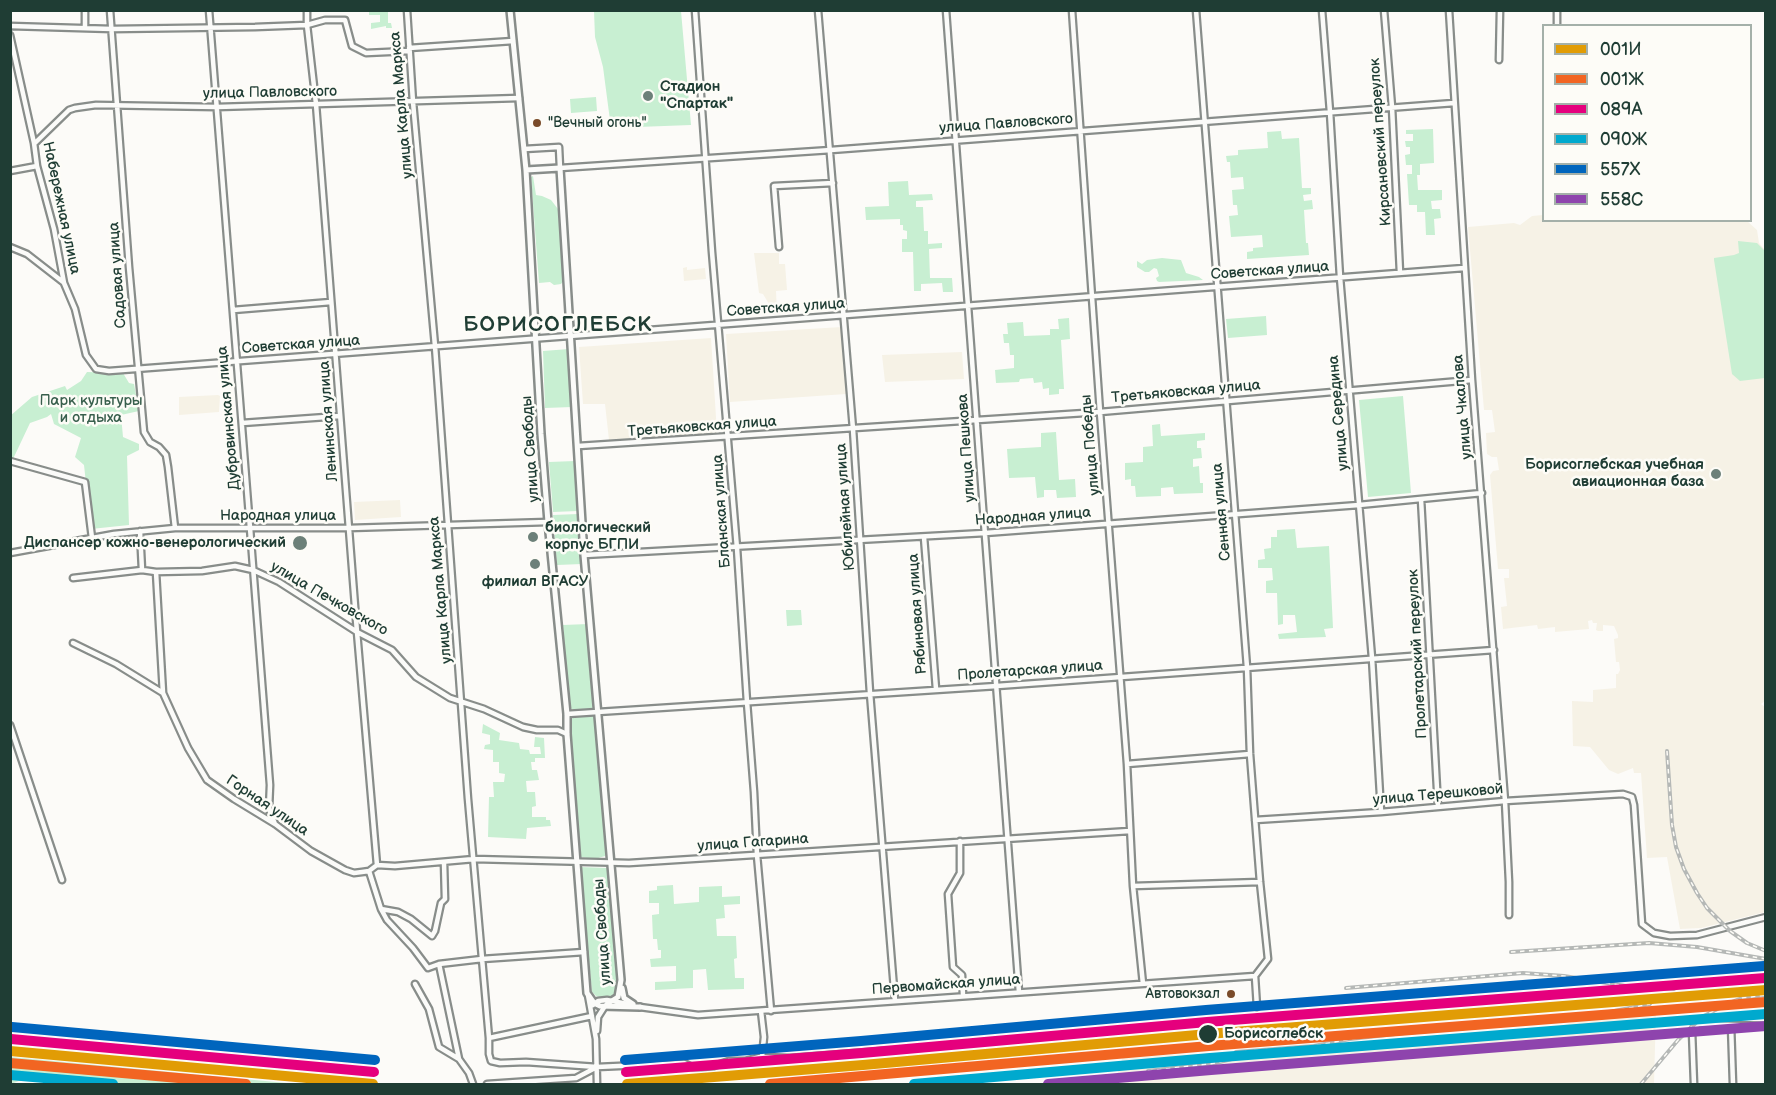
<!DOCTYPE html>
<meta charset="utf-8">
<style>
body{margin:0}
#map{position:relative;width:1776px;height:1095px;overflow:hidden;background:#fcfbf8;font-family:"Balsamiq Sans",sans-serif}
canvas{display:block}
.frame{position:absolute;inset:0;border:12px solid #1f3d34;pointer-events:none}
.legend{position:absolute;left:1542px;top:24px;width:210px;height:198px;box-sizing:border-box;background:#fdfcf7;border:2px solid #a4b0a9;margin:0;padding:8px 10px;list-style:none;font-size:18px;color:#1f3d34}
.legend li{display:flex;align-items:center;gap:12px;height:30px}
.legend b{width:30px;border:2px solid #a4b0a9}
</style>
<div id="map">
<canvas width="1776" height="1095"></canvas>
<div class="frame"></div>
<ul class="legend">
<li><b style="height:8px;background:#e19c05"></b>001И</li>
<li><b style="height:8px;background:#f26522"></b>001Ж</li>
<li><b style="height:8px;background:#e5007d"></b>089А</li>
<li><b style="height:8px;background:#00a9ce"></b>090Ж</li>
<li><b style="height:8px;background:#0065bd"></b>557Х</li>
<li><b style="height:8px;background:#8e44ad"></b>558С</li>
</ul>
</div>
<script>
const g = document.querySelector('canvas').getContext('2d');
g.lineJoin = 'round';
function paint(path, color) {
  g.fillStyle = color;
  g.fill(path, 'evenodd');
}
function shape(rows) {
  const path = new Path2D();
  for (const r of rows) {
    path.moveTo(r[0], r[1]);
    for (let i = 2; i < r.length; i += 2) path.lineTo(r[i], r[i + 1]);
  }
  return path;
}
function strokePath(path, color, width, dash) {
  g.strokeStyle = color;
  g.lineWidth = width;
  g.lineCap = dash ? 'butt' : 'round';
  g.setLineDash(dash || []);
  g.stroke(path);
}
function write(font, color, halo, rows, align = 'center') {
  g.font = font + ' "Balsamiq Sans",sans-serif';
  g.lineWidth = 5;
  g.setLineDash([]);
  g.textBaseline = 'middle';
  g.strokeStyle = halo;
  g.fillStyle = color;
  for (const [text, x, y, turn = 0] of rows) {
    g.save();
    g.translate(x, y);
    g.rotate((+turn || 0) * Math.PI / 180);
    g.textAlign = isNaN(turn) ? turn : align;
    if (halo) g.strokeText(text, 0, 0);
    g.fillText(text, 0, 0);
    g.restore();
  }
}
const built = shape([
 [1543,215,1544,220,1747,221,1757,230,1759,243,1765,250,1766,700,1761,704,1766,708,1765,912,1701,928,1680,929,1667,857,1647,858,1641,773,1634,773,1633,768,1618,774,1609,770,1590,747,1573,746,1572,701,1593,702,1593,690,1616,688,1616,674,1618,674,1620,670,1619,662,1616,662,1614,639,1618,638,1618,635,1614,626,1603,625,1603,631,1598,631,1596,630,1597,623,1593,623,1592,620,1588,621,1589,629,1555,632,1555,627,1538,629,1537,625,1503,629,1501,607,1507,606,1504,578,1509,578,1509,569,1498,569,1490,475,1493,471,1499,470,1497,457,1492,457,1487,454,1486,433,1495,432,1492,410,1484,410,1468,227,1514,223,1520,225,1532,216],
 [754,253,779,253,779,264,785,264,787,290,776,291,777,314,771,315,769,304,763,294,759,293],
 [687,267,687,270,705,268,706,279,684,281,683,268],
 [842,327,846,394,730,402,726,334],
 [711,338,717,433,609,440,605,404,583,404,579,347],
 [962,352,964,379,885,382,882,355],
 [218,395,220,396,219,412,179,415,179,397],
 [400,500,401,517,355,520,354,502],
 [1613,1010,1656,1010,1654,1084,1114,1084,1123,1056,1294,1052,1550,1029]
]);
const green = shape([
 [369,11,388,12,388,23,391,23,392,28,386,28,386,26,371,29,371,23,380,22,380,15,369,15],
 [594,11,681,11,691,125,611,128,603,67,595,37],
 [596,97,597,111,571,113,570,99],
 [1433,129,1434,163,1420,164,1420,175,1417,175,1418,190,1442,190,1442,200,1431,201,1432,209,1440,209,1441,218,1434,219,1435,235,1426,235,1425,212,1417,212,1417,205,1409,205,1407,174,1412,174,1412,165,1406,165,1405,155,1410,154,1410,147,1406,147,1405,141,1413,141,1413,134,1406,134,1406,130],
 [1281,131,1282,139,1299,138,1302,188,1311,188,1311,194,1303,195,1304,201,1312,200,1313,209,1304,210,1306,243,1308,243,1309,255,1247,259,1247,252,1253,251,1253,248,1263,247,1262,235,1231,237,1229,216,1238,215,1237,205,1233,205,1232,190,1244,189,1243,177,1231,178,1230,162,1227,162,1226,156,1238,155,1238,150,1268,148,1267,132],
 [533,176,536,195,542,196,551,200,558,209,564,280,561,284,554,285,550,282,539,283,531,177],
 [908,181,909,195,932,194,933,200,916,201,916,207,923,207,924,231,928,231,928,244,942,243,942,248,929,249,930,278,952,278,953,292,943,292,942,283,921,284,921,291,914,291,913,252,902,252,902,239,907,239,907,231,903,230,903,225,900,225,900,219,866,220,865,207,889,206,888,182],
 [1738,241,1757,243,1766,252,1765,378,1740,381,1732,374,1714,260,1714,258,1734,255,1739,253],
 [1162,258,1181,260,1186,273,1199,277,1203,280,1159,282,1157,281,1156,278,1159,276,1157,269,1154,268,1149,272,1145,272,1137,267,1137,261,1142,264,1147,260],
 [1266,316,1267,335,1228,338,1226,319],
 [1069,318,1070,339,1061,340,1064,389,1059,389,1059,394,1049,395,1049,388,1043,389,1042,382,1034,383,1033,378,1020,379,1019,382,996,383,995,370,1014,368,1014,355,1010,355,1009,343,1004,343,1003,334,1008,334,1007,323,1023,322,1024,336,1050,335,1050,329,1059,329,1058,319],
 [569,349,572,407,545,408,543,351],
 [87,372,123,373,129,383,134,384,139,411,121,415,123,437,139,444,139,450,127,456,129,525,91,529,84,465,75,457,81,438,54,424,51,414,47,417,30,423,13,459,11,458,10,416,32,397,65,386,67,390,81,381],
 [1403,396,1411,493,1368,497,1359,400],
 [1160,424,1161,436,1205,433,1205,440,1197,441,1197,448,1201,448,1202,458,1193,459,1193,467,1199,466,1200,483,1203,483,1203,493,1174,494,1173,487,1161,488,1161,496,1136,497,1135,486,1131,486,1131,479,1125,480,1125,463,1143,462,1143,447,1153,446,1152,425],
 [1056,432,1059,480,1075,479,1076,497,1057,498,1056,490,1044,490,1044,497,1037,498,1035,477,1009,478,1007,449,1041,447,1041,433],
 [575,461,578,511,553,512,549,462],
 [578,514,582,564,557,565,553,515],
 [1295,529,1297,548,1329,546,1333,628,1324,629,1326,637,1279,639,1278,634,1297,632,1295,615,1283,615,1283,624,1278,625,1277,593,1266,593,1266,581,1273,580,1272,568,1258,568,1258,560,1265,559,1264,549,1271,548,1271,537,1277,537,1277,530],
 [786,610,801,610,802,625,787,626],
 [588,624,594,704,592,708,587,709,572,709,569,707,563,625],
 [586,715,593,716,596,723,605,844,605,856,595,859,581,857,570,724,571,719,575,717],
 [483,724,500,733,499,740,519,743,520,749,529,750,530,754,541,754,540,747,534,747,535,737,544,738,545,758,535,758,535,762,531,762,532,770,537,770,539,780,526,781,527,792,535,792,536,806,532,807,532,817,546,817,546,820,550,820,551,826,527,828,526,839,488,837,489,797,494,797,493,782,504,782,505,774,499,773,499,762,493,762,493,750,484,749,485,745,490,744,490,735,482,733],
 [580,867,607,868,619,988,614,997,603,998,596,996,592,992],
 [673,885,674,904,699,902,699,887,722,886,722,897,740,896,740,904,724,905,725,918,716,919,717,936,736,936,737,958,734,959,735,978,744,978,744,989,708,990,706,969,693,970,693,988,655,990,655,982,676,981,676,966,651,967,650,959,661,958,661,950,658,950,657,939,653,939,652,915,659,914,659,903,649,903,649,891,657,890,657,886],
 [11,1057,117,1067,297,1084,48,1084,29,1077,11,1084]
]);
const minor = shape([
 [85,10,85,28],
 [110,10,129,267,144,432,150,442,159,447,166,455,168,467,175,528],
 [209,10,250,528,270,785,269,809,275,824],
 [307,10,307,25,316,104,357,632,377,865],
 [407,10,413,102,435,346,468,799,489,1038,489,1054,491,1061,500,1063,526,1062,597,1067],
 [695,10,712,252,737,548,747,702,754,792,757,855,771,1011],
 [818,10,853,429,870,693,895,1001],
 [946,10,1019,992],
 [1072,10,1100,412,1127,764,1133,886,1143,984],
 [1196,10,1247,667,1250,754,1260,882,1268,959,1255,976,1257,1007],
 [1322,10,1330,112,1340,277,1372,658,1381,812],
 [1384,10,1392,107,1400,273],
 [1449,10,1472,380,1505,801,1509,882,1509,915],
 [10,26,112,29,255,27,307,25,325,20,345,20,352,46,366,53,409,51],
 [1557,26,1557,10],
 [10,35,34,143,37,166,54,229,64,283,75,309,86,355,96,369,109,371,1464,268],
 [409,48,513,41],
 [1499,60,1500,10],
 [35,143,69,110,75,108,96,105,217,107,519,98],
 [524,149,559,147,560,168,831,150,1454,103],
 [10,171,37,166],
 [10,247,27,254,63,282],
 [779,247,774,186,833,183],
 [233,310,331,302],
 [242,423,340,416],
 [578,446,1100,412,1472,380],
 [10,461,85,482,92,538],
 [1421,499,1438,807],
 [140,531,142,570],
 [924,537,936,689],
 [10,553,114,534,175,528,349,528,548,522],
 [584,555,985,533,1359,505,1482,493],
 [156,572,163,693,188,748,207,780,234,799,275,824,311,851,345,870,354,873,362,872,369,871,377,865],
 [73,578,142,570,156,572,202,571,235,566,253,570,279,582,357,632,392,650,416,677,450,698,484,709,523,727,537,730,558,730,567,734],
 [73,643,116,664,163,693],
 [567,714,997,686,1494,650],
 [10,725,62,880],
 [1127,764,1250,754],
 [1255,820,1381,812,1505,801,1623,794,1632,797,1634,805,1642,924,1654,933,1670,936,1697,935,1766,917],
 [960,841,960,873,948,894,953,967,962,975,963,995],
 [377,865,395,866,474,859,629,863,1130,831],
 [369,871,381,909,398,912,411,919,432,936,435,931,441,903,445,899,444,862],
 [1133,886,1260,882],
 [381,909,387,920,413,948,428,968,439,964,482,959,584,952],
 [439,964,459,1059],
 [415,984,429,1009,439,1047,459,1059,469,1073,473,1084],
 [588,995,596,1039,597,1084],
 [593,1005,598,1001,607,1000,633,1005],
 [640,1007,698,1015,1255,976],
 [761,1011,764,1037,762,1057],
 [1731,1025,1733,1084],
 [597,1031,598,1017,605,1006],
 [489,1038,592,1016],
 [487,1084,576,1078,597,1067,684,1063,692,1067,701,1067,714,1066,729,1061,745,1061,760,1057,790,1058,882,1051],
 [1694,1084,1692,1031,1694,1027,1699,1024,1766,1026]
]);
const major = shape([
 [510,10,526,170,541,434,548,522,567,714,567,734,587,993,594,1003,600,1006,640,1007],
 [526,170,560,168,584,555,621,980,618,997,607,1004],
 [622,988,624,998,633,1004]
]);
const rail = shape([
 [1667,751,1672,825,1676,847,1684,869,1697,893,1707,908,1730,931,1747,943,1766,951],
 [1511,952,1649,943,1697,947,1766,959],
 [1346,988,1523,973,1564,976,1632,987,1674,989],
 [1236,1052,1314,1046,1350,1039,1404,1033,1574,1019,1650,1004],
 [1148,1071,1216,1063,1247,1055],
 [1641,1084,1678,1040,1702,1017,1729,1003,1742,998,1766,995]
]);
const rail1 = shape([
 [10,1051,373,1084],
 [627,1084,863,1065,1208,1034,1766,990]
]);
const rail2 = shape([
 [10,1063,246,1084],
 [770,1084,1209,1046,1766,1002]
]);
const rail3 = shape([
 [11,1039,374,1072],
 [626,1072,862,1053,1207,1022,1765,978]
]);
const rail4 = shape([
 [10,1075,113,1084],
 [914,1084,1210,1058,1766,1014]
]);
const rail5 = shape([
 [12,1027,375,1060],
 [625,1060,861,1041,1206,1010,1764,966]
]);
const rail6 = shape([
 [1048,1084,1211,1070,1766,1026]
]);
const markers = [
 [648,96,6,"#6c8079"],
 [537,123,5,"#7a4b2a"],
 [1716,474,6,"#6c8079"],
 [533,537,6,"#6c8079"],
 [300,543,8,"#6c8079"],
 [535,564,6,"#6c8079"],
 [1231,994,5,"#7a4b2a"],
 [1208,1034,10,"#1f3d34"]
];
const busNames = [
 ["\"Вечный огонь\"",548,123],
 ["Автовокзал",1220,994,"right"]
];
const poiNames = [
 ["Стадион",660,87],
 ["\"Спартак\"",660,104],
 ["Борисоглебская учебная",1704,465,"right"],
 ["авиационная база",1704,482,"right"],
 ["биологический",545,528],
 ["корпус БГПИ",545,545],
 ["Диспансер кожно-венерологический",286,543,"right"],
 ["филиал ВГАСУ",535,582,"center"]
];
const streetNames = [
 ["улица Павловского",270,93,-1],
 ["улица Карла Маркса",402,105,-95],
 ["улица Павловского",1006,124,-4],
 ["Кирсановский переулок",1381,142,-94],
 ["Набережная улица",61,208,78],
 ["Советская улица",1270,271,-4],
 ["Садовая улица",118,275,-94],
 ["Советская улица",786,308,-4],
 ["Советская улица",301,345,-4],
 ["Третьяковская улица",1186,392,-5],
 ["улица Чкалова",1463,407,-95],
 ["улица Середина",1339,413,-95],
 ["Дубровинская улица",229,418,-95],
 ["Ленинская улица",329,421,-94],
 ["Третьяковская улица",702,427,-4],
 ["улица Победы",1091,445,-95],
 ["улица Пешкова",967,448,-94],
 ["улица Свободы",531,449,-94],
 ["Юбилейная улица",846,507,-94],
 ["Бланская улица",722,511,-94],
 ["Сенная улица",1222,512,-95],
 ["Народная улица",278,516],
 ["Народная улица",1033,517,-4],
 ["улица Карла Маркса",441,590,-95],
 ["улица Печковского",329,599,30],
 ["Рябиновая улица",918,614,-94],
 ["Пролетарский переулок",1418,654,-93],
 ["Пролетарская улица",1030,671,-4],
 ["улица Терешковой",1438,795,-5],
 ["Горная улица",267,806,34],
 ["улица Гагарина",753,843,-4],
 ["улица Свободы",603,932,-94],
 ["Первомайская улица",946,985,-4]
];
const parkNames = [
 ["Парк культуры",91,401],
 ["и отдыха",91,418]
];
const stopNames = [
 ["Борисоглебск",1224,1034]
];
const districtNames = [
 ["БОРИСОГЛЕБСК",558,326]
];
paint(built, '#f6f2e6');
paint(green, '#c8efd2');
strokePath(minor, '#888d8a', 9);
strokePath(major, '#888d8a', 10);
strokePath(minor, '#fbfbf9', 4.5);
strokePath(major, '#fbfbf9', 5);
strokePath(rail, '#b5b8b6', 4);
strokePath(rail, '#fdfcf7', 1.5, [4.5]);
strokePath(rail1, '#e19c05', 10);
strokePath(rail2, '#f26522', 10);
strokePath(rail3, '#e5007d', 10);
strokePath(rail4, '#00a9ce', 10);
strokePath(rail5, '#0065bd', 10);
strokePath(rail6, '#8e44ad', 10);
for (const [x, y, r, color] of markers) {
  const dot = new Path2D();
  dot.arc(x, y, r, 0, 2 * Math.PI);
  g.fillStyle = color;
  g.fill(dot);
  strokePath(dot, '#fdfcf7', 2);
}
write('14px', '#1f3d34', '#fdfcf7', busNames, 'left');
write('bold 15px', '#1f3d34', '#fdfcf7', poiNames, 'left');
write('15px', '#1f3d34', '#fdfcf7', streetNames);
write('15px', '#385f4d', '#fdfcf7', parkNames);
write('bold 15px', '#1f3d34', '#fdfcf7', stopNames, 'left');
g.letterSpacing = '1.5px';
write('bold 21px', '#1f3d34', '#fdfcf7', districtNames);
g.letterSpacing = '0px';
</script>
